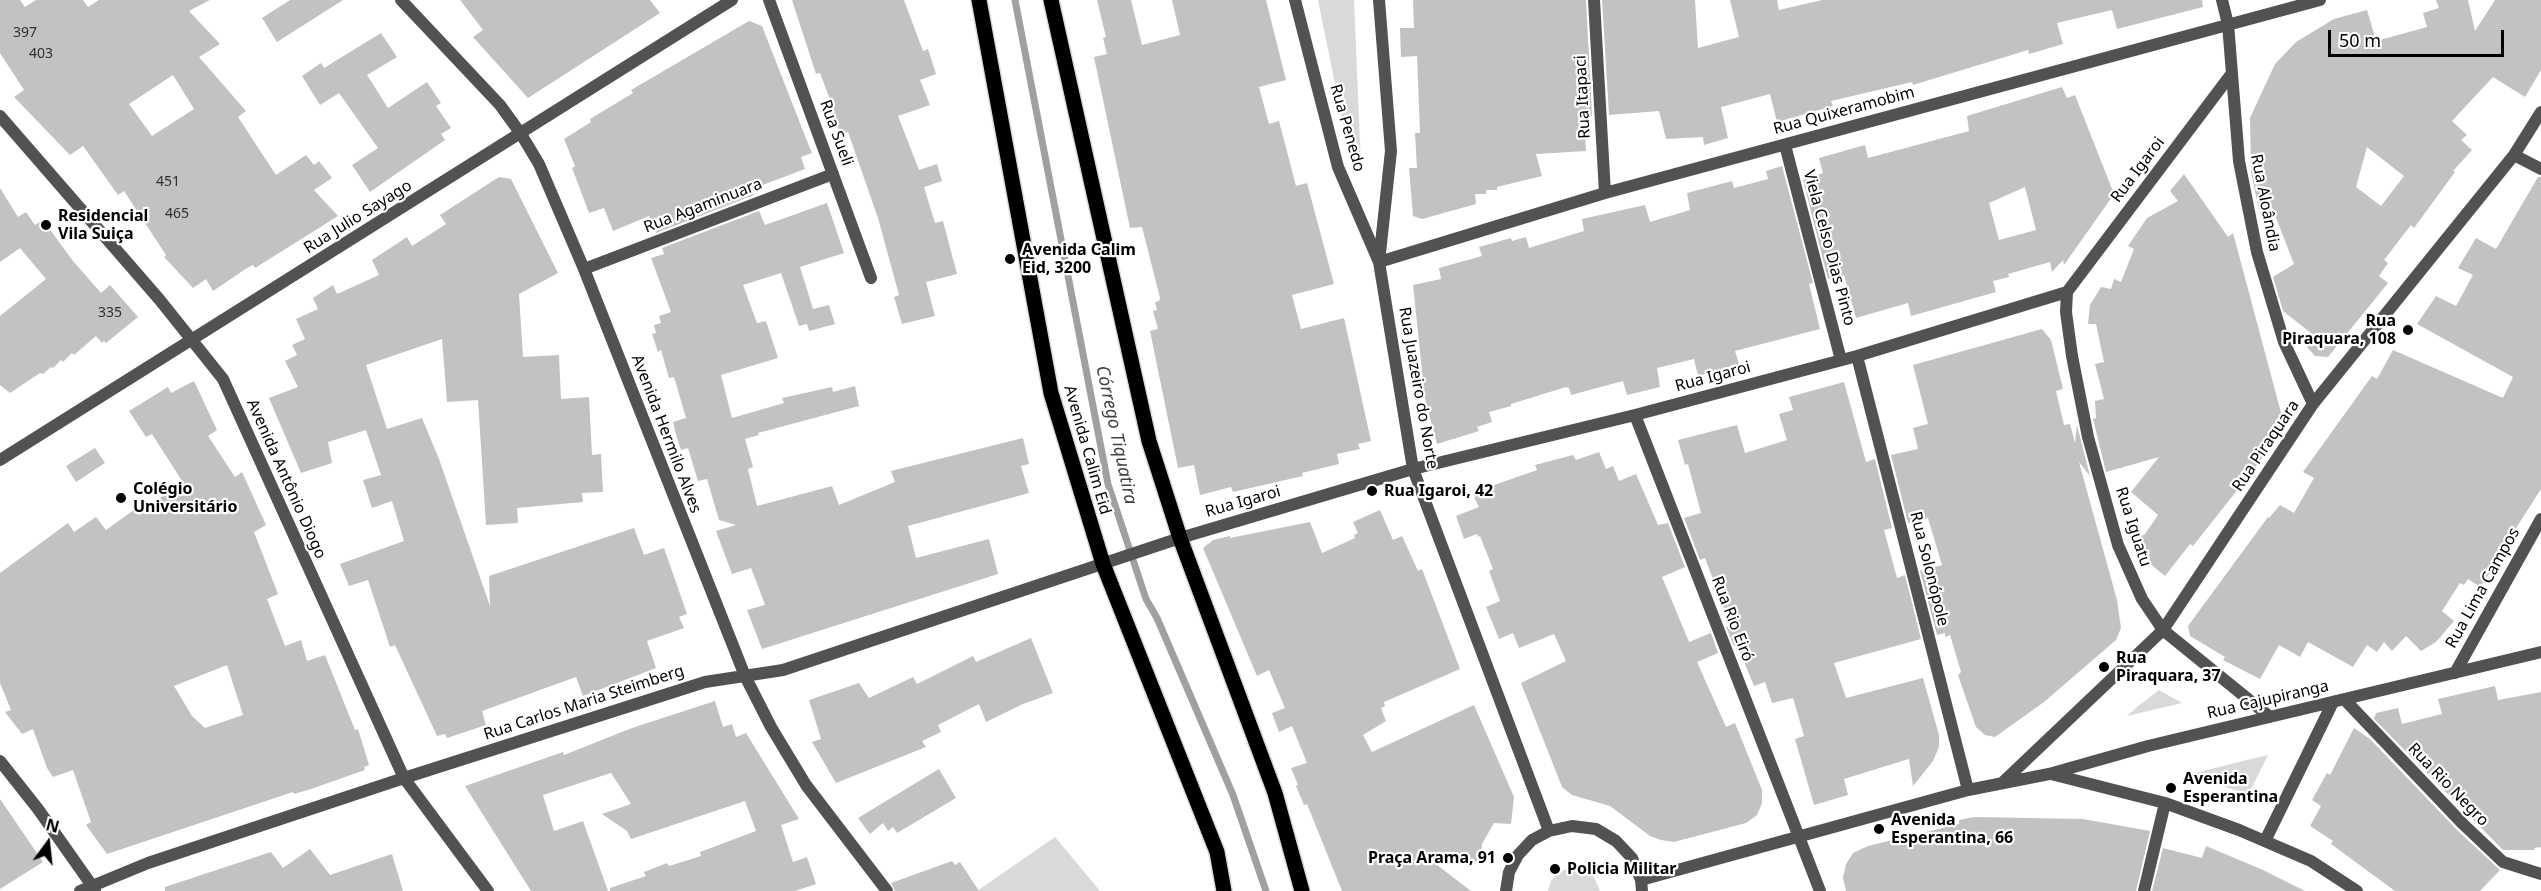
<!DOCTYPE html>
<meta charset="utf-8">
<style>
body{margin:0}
#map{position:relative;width:2541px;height:891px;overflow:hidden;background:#fff;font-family:"Noto Sans",sans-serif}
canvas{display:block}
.north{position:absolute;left:18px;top:813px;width:60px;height:60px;-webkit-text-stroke:4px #fff;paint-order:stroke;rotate:15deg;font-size:16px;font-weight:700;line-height:24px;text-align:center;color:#000}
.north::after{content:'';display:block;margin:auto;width:21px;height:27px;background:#000;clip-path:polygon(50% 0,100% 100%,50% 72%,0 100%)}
.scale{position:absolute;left:2328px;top:30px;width:176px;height:27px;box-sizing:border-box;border:3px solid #000;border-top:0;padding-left:8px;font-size:18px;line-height:21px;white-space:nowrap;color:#000;-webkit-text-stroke:4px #fff;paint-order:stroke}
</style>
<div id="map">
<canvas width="2541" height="891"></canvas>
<div class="north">N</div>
<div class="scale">50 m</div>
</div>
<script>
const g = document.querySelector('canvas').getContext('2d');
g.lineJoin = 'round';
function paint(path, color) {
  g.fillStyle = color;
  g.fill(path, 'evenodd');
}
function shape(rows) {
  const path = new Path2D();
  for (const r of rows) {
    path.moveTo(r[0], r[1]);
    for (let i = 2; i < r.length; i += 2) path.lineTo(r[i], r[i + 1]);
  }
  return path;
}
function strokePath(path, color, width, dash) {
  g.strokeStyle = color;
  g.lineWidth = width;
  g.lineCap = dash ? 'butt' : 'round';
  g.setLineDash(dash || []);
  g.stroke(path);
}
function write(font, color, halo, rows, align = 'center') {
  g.font = font + ' "Noto Sans",sans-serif';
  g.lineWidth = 4.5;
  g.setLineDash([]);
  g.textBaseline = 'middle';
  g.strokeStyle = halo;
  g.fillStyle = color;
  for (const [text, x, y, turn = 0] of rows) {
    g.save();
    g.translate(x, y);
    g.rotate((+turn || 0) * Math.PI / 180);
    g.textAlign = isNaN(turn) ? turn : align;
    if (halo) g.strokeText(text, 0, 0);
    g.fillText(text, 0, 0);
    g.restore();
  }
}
const green = shape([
 [1318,0,1354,0,1361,166,1353,173],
 [2159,690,2182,703,2127,716,2137,707],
 [2268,755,2248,795,2191,774,2243,761],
 [1055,837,1100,891,977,891],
 [1576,868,1586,871,1594,877,1600,891,1548,891,1551,881,1557,874,1566,869]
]);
const stream = shape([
 [1015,0,1108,484,1146,599,1157,618,1233,795,1266,891]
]);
const building = shape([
 [0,0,20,0,25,7,36,0,83,0,88,7,99,0,210,0,189,11,220,44,199,57,246,111,238,117,276,175,306,155,314,165,319,161,332,178,314,190,338,216,255,268,253,265,247,268,213,291,206,279,193,288,164,257,166,255,124,191,118,195,83,146,70,155,14,97,24,90,0,53],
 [173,75,194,109,152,136,129,104],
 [290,0,343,0,277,42,262,18],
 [460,0,650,0,660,13,528,98,473,37,483,30],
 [792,0,904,0,923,51,928,49,936,74,920,80,930,105,898,116,919,170,937,164,942,181,924,187,935,223,943,221,957,274,926,282,935,316,902,324,894,297,899,295,878,218,848,132,840,135,834,110,820,73,816,74],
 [1097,0,1131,0,1142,45,1180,35,1172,0,1266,0,1286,80,1259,87,1269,124,1279,121,1296,186,1307,183,1334,284,1292,295,1301,329,1344,318,1371,441,1358,444,1360,449,1337,454,1339,464,1302,473,1303,476,1233,492,1231,487,1200,495,1194,465,1178,468,1150,331,1158,329,1153,311,1157,310,1155,302,1159,301,1160,298,1142,227,1130,228,1094,57,1107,54,1103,38,1106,37],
 [1413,0,1586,0,1592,116,1584,117,1586,151,1536,154,1542,176,1497,187,1497,190,1486,190,1486,194,1475,194,1476,204,1422,219,1413,216,1409,168,1417,168,1415,133,1420,133,1417,56,1401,57,1400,28,1414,28],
 [1602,0,1695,0,1698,48,1739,37,1730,0,1777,0,1779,10,1822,0,2202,0,2203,7,2117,29,2112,10,2057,23,2063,44,2029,54,2028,50,1913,85,1912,82,1831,101,1833,106,1777,122,1770,94,1721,107,1728,138,1704,145,1703,137,1666,139,1659,111,1609,115],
 [2436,0,2468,0,2475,31,2495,0,2541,0,2541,70,2525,97,2493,77,2452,121,2467,135,2461,140,2472,150,2453,171,2455,172,2414,228,2411,225,2384,260,2388,263,2379,276,2388,283,2328,357,2315,356,2307,347,2316,337,2283,311,2273,277,2294,264,2271,205,2259,210,2251,172,2250,118,2275,64,2296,42,2334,19,2367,10,2376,41,2427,27,2423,13,2439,8],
 [2367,147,2404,176,2381,206,2356,187],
 [749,21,762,26,809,146,812,153,801,157,805,169,752,189,754,195,656,233,649,216,613,231,604,208,589,213,572,168,575,166,564,139,591,122,590,119,633,93,631,90],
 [381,33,397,57,367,75,388,108,427,82,441,103,436,106,451,128,441,134,445,140,370,192,352,165,378,148,339,93,320,105,302,76,321,63,324,68],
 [2062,87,2067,98,2075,95,2114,194,2064,265,2063,260,2052,272,2050,262,2008,274,2009,277,1993,281,1996,292,1911,316,1908,303,1856,318,1844,275,1828,279,1803,180,1823,173,1819,158,1865,145,1868,158,1969,131,1967,116],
 [2025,187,2036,230,1999,240,1989,203],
 [1782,166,1813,283,1809,284,1820,329,1735,351,1739,364,1698,376,1694,359,1657,368,1660,387,1627,395,1623,381,1571,395,1569,388,1566,387,1511,404,1511,406,1489,412,1492,422,1477,427,1479,431,1437,444,1425,399,1413,285,1441,279,1439,268,1482,256,1479,247,1511,238,1512,241,1526,237,1529,248,1584,231,1582,219,1645,205,1650,222,1690,210,1687,193,1732,181,1734,188,1768,179,1766,171],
 [2184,174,2228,237,2233,233,2283,420,2278,434,2257,465,2193,546,2190,544,2165,576,2148,562,2137,546,2137,538,2145,534,2158,515,2131,492,2159,457,2106,472,2093,419,2096,418,2095,401,2104,399,2095,364,2104,362,2096,324,2088,324,2090,305,2101,287,2111,289,2114,279,2121,282,2134,249,2128,246,2147,218,2178,201,2170,191],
 [499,177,511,179,558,273,519,294,523,357,559,355,561,399,589,397,592,455,601,454,603,492,582,493,583,502,517,508,518,523,486,525,478,400,447,402,442,339,366,365,387,429,422,418,439,459,490,606,489,576,634,528,644,555,664,548,687,614,679,617,684,628,647,641,656,668,583,696,576,677,482,711,486,725,447,738,445,734,437,736,395,645,390,647,368,580,349,586,340,564,404,541,392,501,372,508,363,480,381,475,366,430,328,442,332,463,301,473,269,398,298,387,285,361,297,355,292,345,305,339,296,319,318,309,313,298,333,285,337,294,379,275,372,260,407,237,412,246,446,224,440,215],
 [2538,177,2541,177,2541,489,2511,536,2514,538,2480,587,2468,579,2464,585,2460,583,2442,611,2454,621,2436,642,2421,651,2406,636,2392,651,2384,642,2377,652,2367,645,2353,667,2308,642,2300,657,2279,645,2260,679,2223,660,2225,657,2190,636,2188,626,2268,517,2269,518,2280,505,2294,513,2314,478,2303,472,2372,376,2377,379,2393,350,2503,398,2513,377,2417,324,2436,296,2456,306,2473,275,2458,268,2476,238,2496,249],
 [0,188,18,217,26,212,35,225,43,220,73,261,101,293,110,285,138,317,106,343,104,341,102,343,96,336,74,355,72,353,63,362,61,360,53,368,51,367,43,374,40,373,10,393,0,385,0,316,46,279,20,248,0,262],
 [827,203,844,253,800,267,813,309,829,305,835,324,809,331,807,324,799,326,781,273,743,285,757,323,766,321,778,358,721,375,732,418,784,403,782,398,832,387,833,392,855,386,859,406,758,433,759,435,745,439,753,467,748,469,757,506,832,486,839,505,895,482,891,471,1023,438,1029,464,1021,466,1029,493,908,526,916,558,989,539,998,574,762,649,747,610,765,605,758,586,751,568,732,574,716,531,736,525,719,520,707,479,698,481,688,448,681,450,676,435,673,422,686,418,674,377,669,378,661,350,658,352,652,334,656,333,654,325,661,323,659,316,671,312,651,258,664,254,662,248,759,211,765,225],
 [2042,329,2051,340,2063,389,2056,391,2064,425,2070,424,2075,443,2077,425,2090,476,2079,462,2117,600,2121,628,2116,640,2044,702,1995,737,1985,735,1976,727,1958,675,1961,672,1950,635,1945,637,1945,633,1937,635,1920,571,1942,565,1928,518,1908,523,1891,455,1918,449,1913,428,1928,424,1913,365],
 [194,381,217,430,208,436,235,477,242,472,266,525,254,532,278,594,267,599,285,646,301,640,307,661,325,655,355,730,358,729,369,765,364,767,365,770,311,789,294,794,293,792,107,854,86,825,91,822,73,770,53,777,47,768,33,729,22,734,5,712,11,710,0,683,0,573,68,523,74,532,96,517,106,530,138,507,142,512,182,481,152,434,146,437,129,411,168,387,171,393],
 [227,665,243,715,205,728,192,716,174,686],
 [1844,382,1866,462,1875,459,1892,528,1884,530,1897,578,1905,575,1921,639,1834,663,1846,698,1923,678,1939,735,1939,747,1933,761,1913,786,1909,759,1844,779,1848,795,1814,805,1795,739,1804,736,1793,698,1772,703,1765,682,1754,686,1737,645,1734,646,1726,627,1730,626,1727,616,1705,558,1700,560,1684,518,1701,513,1688,464,1685,465,1678,440,1737,425,1745,453,1787,440,1779,414,1793,410,1789,397],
 [95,448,105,463,76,482,66,466],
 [1599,452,1606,469,1613,466,1619,481,1636,474,1658,525,1668,523,1685,567,1662,577,1689,642,1711,633,1718,653,1697,662,1726,727,1735,723,1762,790,1762,803,1757,815,1746,823,1674,842,1661,840,1650,836,1610,806,1572,795,1562,787,1521,683,1566,661,1554,634,1519,648,1513,633,1499,639,1486,607,1500,601,1489,571,1493,569,1480,536,1478,537,1477,534,1464,539,1456,516,1479,507,1474,497,1481,494,1480,490,1537,470,1535,465,1573,455,1576,460],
 [1380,510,1393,540,1402,536,1418,571,1422,569,1460,669,1384,702,1385,706,1381,708,1386,721,1363,735,1372,752,1474,705,1514,797,1511,824,1494,823,1482,844,1481,862,1424,855,1471,891,1342,891,1307,804,1304,805,1296,786,1298,785,1291,768,1307,763,1292,726,1279,732,1272,713,1285,708,1269,670,1257,676,1203,548,1213,540,1230,536,1230,538,1310,522,1322,553,1355,538,1354,535,1358,533,1353,522],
 [1031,638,1053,693,1023,704,986,722,979,704,938,725,941,732,922,741,926,747,836,783,812,742,821,739,809,700,859,683,869,698,913,677,917,684,973,656,976,662],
 [2495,686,2498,700,2541,692,2541,847,2534,848,2535,850,2503,850,2374,719,2376,713,2398,708,2402,724,2442,714,2438,699],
 [715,701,723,727,732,724,736,737,746,733,799,819,781,825,793,862,807,857,816,884,795,891,610,891,610,888,646,876,644,872,667,863,669,866,701,856,700,852,756,831,745,801,631,839,627,831,602,814,631,804,611,773,543,795,554,831,583,821,608,891,531,891,465,786,563,752,564,755,632,728],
 [2354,728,2370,739,2457,830,2500,870,2480,891,2395,891,2331,844,2333,841,2310,826,2321,806,2312,800,2327,773,2330,775],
 [939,769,956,798,897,833,893,827,888,831,883,823,870,834,858,818],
 [0,799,43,862,0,889],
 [1974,817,2083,819,2150,831,2136,891,1846,891,1843,878,1846,864,1853,853,1868,846,1959,824,1959,820],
 [2206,846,2263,870,2305,891,2152,891,2163,848,2202,858],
 [310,849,330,875,392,854,403,891,165,891,165,887,271,852,283,868],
 [952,861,955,865,960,862,979,891,895,891,891,883]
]);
const service = shape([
 [1785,145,1841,360]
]);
const minor = shape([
 [401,0,500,105,521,134,539,164,584,269,745,676,771,727,806,785,887,891],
 [769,0,871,278],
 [1295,0,1338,167,1379,262,1605,193,2320,0],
 [1379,0,1391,151,1379,262,1413,469,1549,831],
 [1594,0,1605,193],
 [2222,0,2228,24,2239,161,2257,252,2284,342,2313,404],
 [0,116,159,299,223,379,404,778,488,891],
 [2514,155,2541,169],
 [584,269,833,174],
 [2067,292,2066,312,2072,356,2088,437,2118,545,2142,599,2163,630,2270,717],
 [1857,356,1968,790],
 [1635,415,1820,891],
 [0,460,732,0],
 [2455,673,2541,519],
 [2345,700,2463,824,2503,862,2541,874],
 [0,761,38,809,95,890],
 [2051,774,2165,803,2239,830,2311,861,2357,891],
 [2003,782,2163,630,2313,404,2514,155,2541,112],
 [2265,841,2333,702],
 [1641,880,1968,790,2049,774,2148,746,2541,652],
 [80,891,148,863,404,778,705,682,783,670,1180,538,1413,469,1635,415,1857,356,2067,292,2232,73],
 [1506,891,1509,872,1518,855,1532,840,1549,831,1572,826,1596,829,1616,841,1632,858,1641,880,1642,891],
 [2144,891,2165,803]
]);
const primary = shape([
 [979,0,1051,393,1103,564,1217,852,1224,891],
 [1051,0,1149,441,1180,538,1275,793,1302,891]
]);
const markers = [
 [46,225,6,"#000"],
 [1010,259,6,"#000"],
 [2408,330,6,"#000"],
 [1372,491,6,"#000"],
 [121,498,6,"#000"],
 [2104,667,6,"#000"],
 [2171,788,6,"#000"],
 [1879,829,6,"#000"],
 [1508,858,6,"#000"],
 [1555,869,6,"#000"]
];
const numberNames = [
 ["397",25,33],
 ["403",41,54],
 ["451",168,182],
 ["465",177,214],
 ["335",110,313]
];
const streetNames = [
 ["Rua Itapaci",1583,97,-93],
 ["Rua Quixeramobim",1844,111,-15],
 ["Rua Penedo",1347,128,74],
 ["Rua Sueli",836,133,70],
 ["Rua Igaroi",2138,170,-53],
 ["Rua Aloândia",2265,203,79],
 ["Rua Agaminuara",703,206,-21],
 ["Rua Julio Sayago",358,217,-32],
 ["Viela Celso Dias Pinto",1829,248,75],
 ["Rua Igaroi",1713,377,-15],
 ["Rua Juazeiro do Norte",1418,388,80],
 ["Avenida Hermilo Alves",666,434,69],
 ["Rua Piraquara",2266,446,-56],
 ["Avenida Calim Eid",1087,450,74],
 ["Avenida Antônio Diogo",286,479,66],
 ["Rua Igaroi",1243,502,-16],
 ["Rua Iguatu",2133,527,72],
 ["Rua Solonópole",1929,569,76],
 ["Rua Lima Campos",2483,588,-61],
 ["Rua Rio Eiró",1732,619,69],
 ["Rua Cajupiranga",2268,700,-13],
 ["Rua Carlos Maria Steimberg",584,703,-18],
 ["Rua Rio Negro",2448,785,46]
];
const poiNames = [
 ["Residencial",58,216],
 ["Vila Suiça",58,234],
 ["Avenida Calim",1022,250],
 ["Eid, 3200",1022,268],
 ["Rua",2396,321,"right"],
 ["Piraquara, 108",2396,339,"right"],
 ["Colégio",133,489],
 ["Universitário",133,507],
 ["Rua Igaroi, 42",1384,491],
 ["Rua",2116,658],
 ["Piraquara, 37",2116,676],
 ["Avenida",2183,779],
 ["Esperantina",2183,797],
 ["Avenida",1891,820],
 ["Esperantina, 66",1891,838],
 ["Praça Arama, 91",1496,858,"right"],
 ["Policia Militar",1567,869]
];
const waterNames = [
 ["Córrego Tiquatira",1116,435,78]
];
paint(green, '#d9d9d9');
strokePath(stream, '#a0a0a0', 7);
paint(building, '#c2c2c2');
strokePath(primary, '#dbdbdb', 18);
strokePath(service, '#525252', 12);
strokePath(minor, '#525252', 12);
strokePath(primary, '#000', 15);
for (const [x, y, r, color] of markers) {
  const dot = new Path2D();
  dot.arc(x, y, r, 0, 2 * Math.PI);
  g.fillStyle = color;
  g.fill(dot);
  strokePath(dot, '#fff', 2);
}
write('14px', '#303030', null, numberNames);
write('16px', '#000', '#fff', streetNames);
write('bold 16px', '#000', '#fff', poiNames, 'left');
write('italic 18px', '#414141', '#fff', waterNames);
</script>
